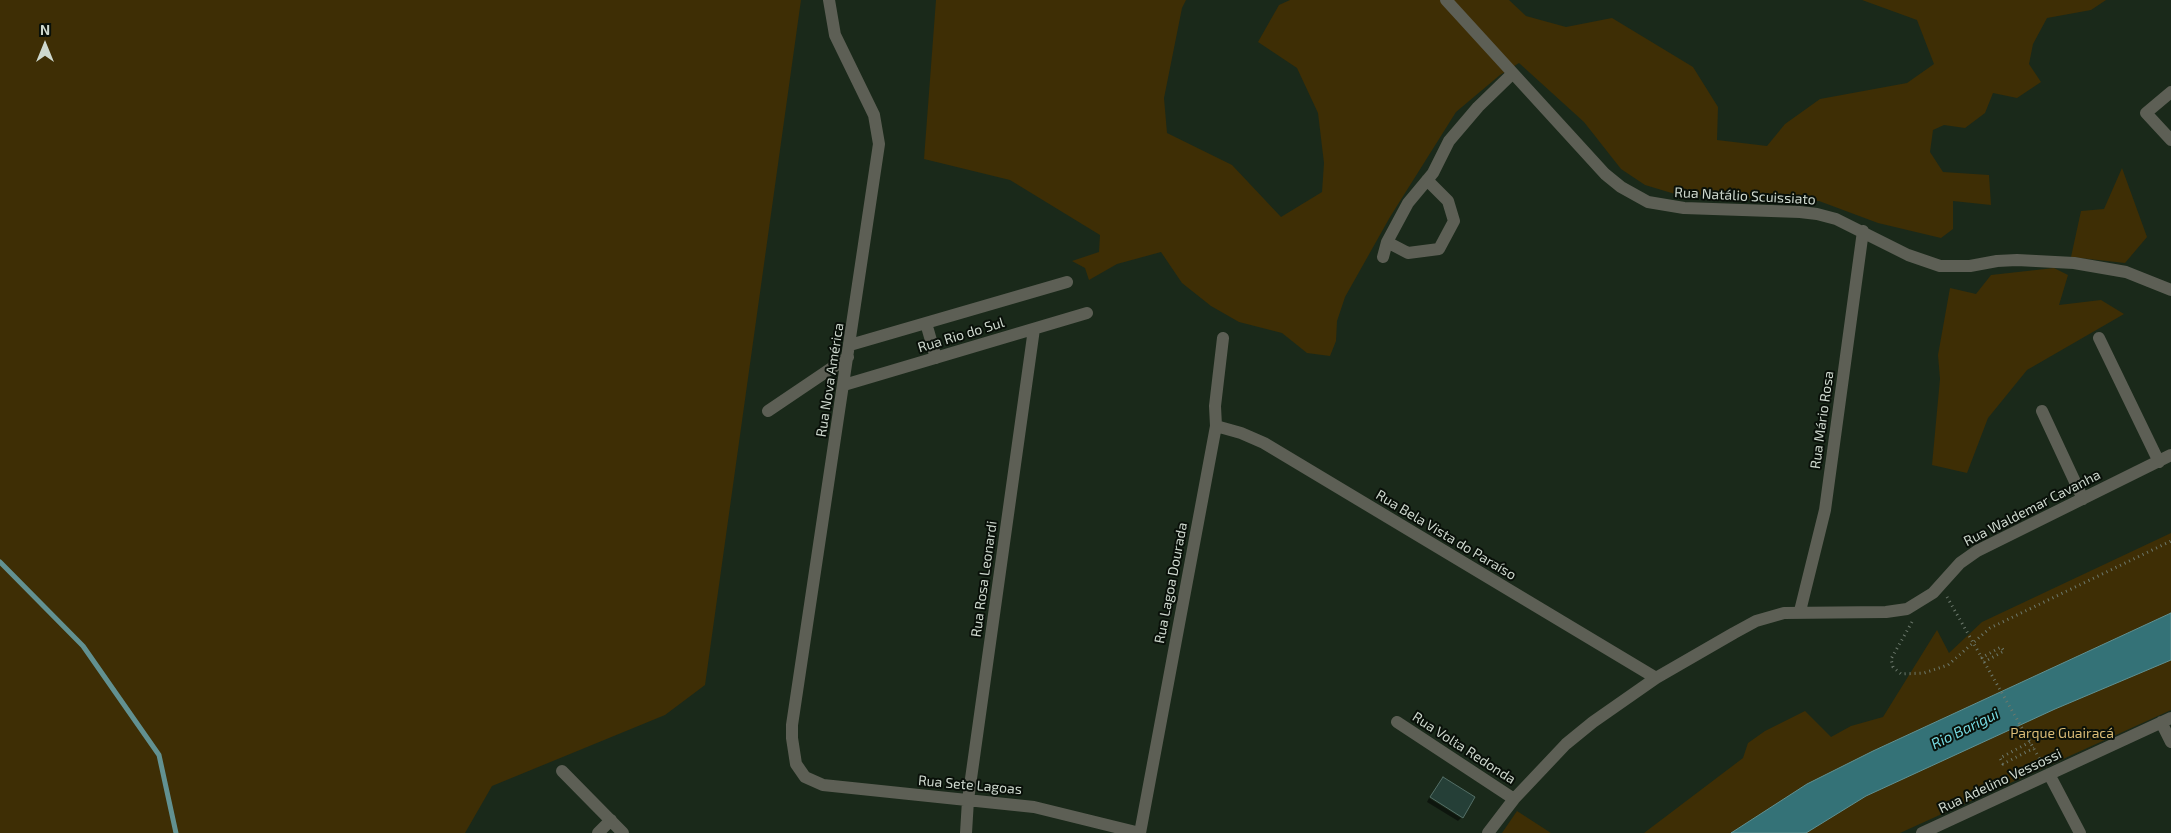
<!DOCTYPE html>
<meta charset="utf-8">
<style>
body{margin:0}
#map{position:relative;width:2171px;height:833px;overflow:hidden;background:#1a291a;font-family:"Exo 2",sans-serif}
canvas{display:block}
.north{position:absolute;left:20px;top:20px;width:50px;height:50px;-webkit-text-stroke:4px #091009;paint-order:stroke;rotate:0deg;font-size:14px;font-weight:700;line-height:20px;text-align:center;color:#ced8ce}
.north::after{content:'';display:block;margin:auto;width:18px;height:22px;background:#ced8ce;clip-path:polygon(50% 0,100% 100%,50% 72%,0 100%)}
</style>
<div id="map">
<canvas width="2171" height="833"></canvas>
<div class="north">N</div>
</div>
<script>
const g = document.querySelector('canvas').getContext('2d');
g.lineJoin = 'round';
function paint(path, color) {
  g.fillStyle = color;
  g.fill(path, 'evenodd');
}
function shape(rows) {
  const path = new Path2D();
  for (const r of rows) {
    path.moveTo(r[0], r[1]);
    for (let i = 2; i < r.length; i += 2) path.lineTo(r[i], r[i + 1]);
  }
  return path;
}
function strokePath(path, color, width, dash) {
  g.strokeStyle = color;
  g.lineWidth = width;
  g.lineCap = dash ? 'butt' : 'round';
  g.setLineDash(dash || []);
  g.stroke(path);
}
function write(font, color, halo, rows, align = 'center') {
  g.font = font + ' "Exo 2",sans-serif';
  g.lineWidth = 4;
  g.setLineDash([]);
  g.textBaseline = 'middle';
  g.strokeStyle = halo;
  g.fillStyle = color;
  for (const [text, x, y, turn = 0] of rows) {
    g.save();
    g.translate(x, y);
    g.rotate((+turn || 0) * Math.PI / 180);
    g.textAlign = isNaN(turn) ? turn : align;
    if (halo) g.strokeText(text, 0, 0);
    g.fillText(text, 0, 0);
    g.restore();
  }
}
const green = shape([
 [0,0,801,0,705,685,665,715,492,786,465,833,0,833],
 [936,0,1186,0,1182,8,1164,98,1167,133,1232,165,1281,217,1322,192,1324,163,1318,113,1297,68,1258,42,1279,5,1290,0,1509,0,1526,16,1566,27,1612,18,1693,67,1718,107,1717,140,1767,146,1785,124,1820,99,1907,83,1934,64,1917,20,1862,0,2106,0,2091,10,2047,18,2033,44,2029,64,2041,82,2017,98,1993,93,1985,113,1965,128,1944,125,1933,130,1930,152,1943,172,1989,175,1991,205,1953,201,1953,229,1941,238,1878,223,1819,201,1675,194,1645,185,1621,169,1584,122,1519,63,1500,75,1456,112,1390,217,1345,297,1337,321,1336,341,1330,356,1307,353,1282,333,1239,322,1211,306,1182,283,1161,252,1117,264,1089,280,1085,268,1072,261,1099,252,1100,235,1010,180,924,159],
 [2122,168,2147,237,2125,263,2071,257,2081,211,2104,209],
 [2054,268,2068,275,2059,305,2101,300,2124,314,2027,370,1988,418,1967,473,1932,465,1940,379,1938,355,1950,288,1976,294,1991,275],
 [2171,533,2171,613,1873,751,1807,784,1731,833,1644,833,1743,758,1748,743,1765,731,1805,711,1831,737,1851,726,1883,717,1937,630,1949,653,1982,622],
 [2171,660,2171,710,1900,833,1806,833,1866,796,2055,709],
 [1517,811,1551,833,1502,833]
]);
const water = shape([
 [2171,613,2171,660,2055,709,1866,796,1806,833,1731,833,1807,784,1873,751,2171,613]
]);
const shadow = shape([
 [1429,798,1461,818,1458,821,1427,802]
]);
const stream = shape([
 [0,562,83,646,159,755,176,833]
]);
const building = shape([
 [1443,777,1475,797,1463,818,1430,797,1443,777]
]);
const path = shape([
 [1947,597,2042,763],
 [1912,622,1891,659,1893,667,1901,674,1924,673,1948,665,1990,628,2171,541],
 [1981,658,2001,647,2004,651,1984,662],
 [2030,742,2000,758,2003,764,2034,748]
]);
const minor = shape([
 [829,0,835,35,874,115,879,144,792,725,792,738,796,764,805,777,823,785,1034,807,1140,833],
 [1446,0,1605,174,1621,187,1648,202,1684,208,1800,212,1817,214,1836,219,1908,255,1940,266,1970,266,1997,261,2017,260,2074,263,2126,272,2171,290],
 [2171,92,2146,113,2171,140],
 [1387,242,1408,253,1439,249,1454,221,1448,201,1427,180],
 [1383,257,1387,242,1408,203,1433,173,1449,141,1478,107,1512,74],
 [926,323,936,358],
 [2099,338,2159,462],
 [850,345,1067,282],
 [844,385,1087,313],
 [768,411,848,357],
 [2042,411,2083,499],
 [1216,426,1241,433,1264,443,1656,678],
 [1800,611,1825,510,1863,231],
 [1397,722,1514,799],
 [2161,722,2171,742],
 [562,771,623,833],
 [2049,774,2080,833],
 [598,833,611,820],
 [966,833,968,800,1034,329],
 [1140,833,1216,426,1215,406,1223,338],
 [1488,833,1514,799,1566,744,1593,722,1656,678,1734,633,1756,621,1784,613,1886,612,1907,609,1933,593,1960,563,1977,551,2171,455],
 [1922,833,2171,718]
]);
const streetNames = [
 ["Rua Natálio Scuissiato",1745,196,3],
 ["Rua Rio do Sul",961,335,-17],
 ["Rua Nova América",830,380,-81],
 ["Rua Mário Rosa",1822,420,-82],
 ["Rua Waldemar Cavanha",2032,508,-27],
 ["Rua Bela Vista do Paraíso",1446,535,31],
 ["Rua Rosa Leonardi",984,579,-82],
 ["Rua Lagoa Dourada",1171,583,-79],
 ["Rua Volta Redonda",1464,748,33],
 ["Rua Adelino Vessossi",2000,781,-25],
 ["Rua Sete Lagoas",970,785,5]
];
const parkNames = [
 ["Parque Guairacá",2062,733]
];
const waterNames = [
 ["Rio Barigui",1965,729,-26]
];
paint(green, '#3e2e05');
paint(water, '#347277');
strokePath(water, '#629191', 1);
paint(shadow, '#0007');
strokePath(stream, '#629191', 5);
paint(building, '#253f37');
strokePath(building, '#546f67', 1);
strokePath(path, '#6d796d', 3, [1, 4]);
strokePath(minor, '#5d5f55', 12);
write('14px', '#ced8ce', '#091009', streetNames);
write('14px', '#d9bb76', '#091009', parkNames);
write('italic 15px', '#76d9e1', '#091009', waterNames);
</script>
